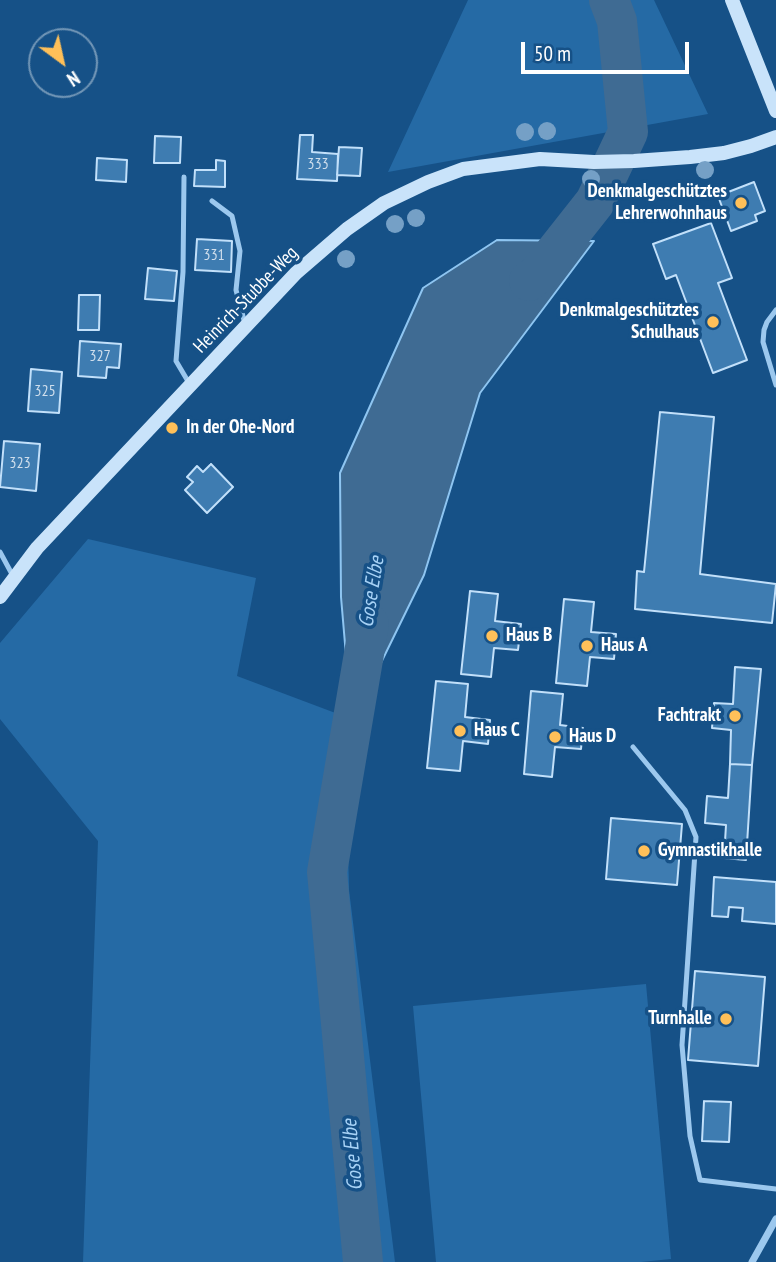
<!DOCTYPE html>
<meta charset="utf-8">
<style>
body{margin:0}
#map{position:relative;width:776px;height:1262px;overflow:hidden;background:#165187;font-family:"PT Sans Narrow",sans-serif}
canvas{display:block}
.north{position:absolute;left:28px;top:28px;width:70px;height:70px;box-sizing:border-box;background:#165187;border:2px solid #7397b7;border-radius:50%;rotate:147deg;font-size:19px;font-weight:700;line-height:28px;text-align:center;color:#fff}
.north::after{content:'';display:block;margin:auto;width:24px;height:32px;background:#ffc059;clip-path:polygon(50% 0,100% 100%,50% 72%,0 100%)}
.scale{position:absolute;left:521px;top:42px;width:168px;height:32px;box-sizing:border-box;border:4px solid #fff;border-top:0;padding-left:9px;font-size:21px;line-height:24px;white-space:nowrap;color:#fff;-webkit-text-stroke:5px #165187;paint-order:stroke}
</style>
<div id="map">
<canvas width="776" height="1262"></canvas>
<div class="north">N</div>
<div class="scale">50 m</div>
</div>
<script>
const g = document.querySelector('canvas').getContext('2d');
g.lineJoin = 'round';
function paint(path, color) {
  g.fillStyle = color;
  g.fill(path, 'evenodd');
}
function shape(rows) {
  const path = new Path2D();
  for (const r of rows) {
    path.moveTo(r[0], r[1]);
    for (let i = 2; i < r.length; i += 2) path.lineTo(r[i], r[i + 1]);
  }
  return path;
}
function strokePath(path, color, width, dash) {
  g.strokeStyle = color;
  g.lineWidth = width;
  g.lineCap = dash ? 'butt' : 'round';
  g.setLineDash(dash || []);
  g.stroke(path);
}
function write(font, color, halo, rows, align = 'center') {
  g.font = font + ' "PT Sans Narrow",sans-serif';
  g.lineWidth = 7;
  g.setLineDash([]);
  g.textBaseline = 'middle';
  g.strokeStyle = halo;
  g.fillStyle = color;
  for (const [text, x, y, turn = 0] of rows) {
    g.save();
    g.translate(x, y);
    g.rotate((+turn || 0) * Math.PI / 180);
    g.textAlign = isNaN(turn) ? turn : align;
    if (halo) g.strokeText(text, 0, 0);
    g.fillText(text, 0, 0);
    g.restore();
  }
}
const green = shape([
 [468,0,654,0,708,114,388,172],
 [88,539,256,578,237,676,362,723,348,848,349,890,395,1262,83,1262,98,841,0,719,0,643],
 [646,984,671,1259,641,1262,436,1262,413,1006]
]);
const water = shape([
 [497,240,594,241,480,393,424,575,375,675,348,679,341,597,340,473,423,288,497,240]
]);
const river = shape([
 [529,281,539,273,595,202,628,132,617,21,609,0],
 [363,1262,327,872,369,624]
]);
const building = shape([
 [300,135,313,135,312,152,338,154,337,181,297,179,300,135],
 [155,136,181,137,180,163,154,163,155,136],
 [339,147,362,148,360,176,337,175,339,147],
 [97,158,127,160,126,182,96,180,97,158],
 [216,160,225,161,225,187,194,186,195,170,216,170,216,160],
 [754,182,765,211,755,215,757,221,731,231,718,196,754,182],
 [711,223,732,278,718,283,747,360,713,373,676,275,666,279,653,244,711,223],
 [197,239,232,241,231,272,195,270,197,239],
 [148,268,177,271,174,301,145,299,148,268],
 [79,295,100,295,99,330,78,330,79,295],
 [80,341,121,344,119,368,107,367,106,378,78,376,80,341],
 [31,369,62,372,59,413,28,411,31,369],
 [660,412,714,417,700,574,776,584,772,623,635,609,637,571,644,572,660,412],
 [4,441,40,444,36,491,0,487,4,441],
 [211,464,233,487,207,513,185,490,193,482,187,477,197,466,203,472,211,464],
 [470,591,498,594,495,621,521,624,518,650,494,648,491,677,461,674,470,591],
 [564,599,594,602,591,632,616,634,614,659,590,657,587,686,556,683,564,599],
 [735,667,761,669,752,765,730,764,731,730,712,728,714,703,733,704,735,667],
 [436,681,468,684,465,717,490,720,488,744,463,741,460,771,427,768,436,681],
 [531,691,563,694,560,725,583,728,581,749,555,747,552,777,524,774,531,691],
 [730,764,752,765,746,860,724,858,726,825,705,823,707,796,728,798,730,764],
 [611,818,682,824,677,885,606,879,611,818],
 [714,877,776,882,776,924,742,921,743,908,729,907,728,917,712,916,714,877],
 [695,971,765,977,758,1066,688,1060,695,971],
 [704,1101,731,1102,729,1142,702,1141,704,1101]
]);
const lane = shape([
 [184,177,183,272,176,361,189,383],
 [212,201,232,216,240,251,236,290,245,324],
 [776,310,767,322,764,330,763,342,776,385],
 [0,552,13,576],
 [633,747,685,810,696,837,682,1045,690,1136,700,1180,776,1189]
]);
const street = shape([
 [752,1262,776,1219]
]);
const secondary = shape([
 [732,0,776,111],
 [0,597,37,548,296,273,347,229,384,203,428,182,463,169,540,159,594,162,634,161,690,157,724,153,751,146,776,137]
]);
const trees = [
 [547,131],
 [525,132],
 [705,170],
 [591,179],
 [416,218],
 [395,224],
 [346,259]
];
const markers = [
 [741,203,7,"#ffc059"],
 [713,322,7,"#ffc059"],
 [172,428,7,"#ffc059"],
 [492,636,7,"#ffc059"],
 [587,646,7,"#ffc059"],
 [735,716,7,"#ffc059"],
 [460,731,7,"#ffc059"],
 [555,737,7,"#ffc059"],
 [644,851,7,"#ffc059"],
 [726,1019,7,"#ffc059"]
];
const numberNames = [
 ["333",318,164],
 ["331",214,255],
 ["327",100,356],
 ["325",45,391],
 ["323",20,463]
];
const poiNames = [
 ["Denkmalgeschütztes",727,192,"right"],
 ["Lehrerwohnhaus",727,214,"right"],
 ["Denkmalgeschütztes",699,311,"right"],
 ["Schulhaus",699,333,"right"],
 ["In der Ohe-Nord",186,428],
 ["Haus B",506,636],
 ["Haus A",601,646],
 ["Fachtrakt",721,716,"right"],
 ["Haus C",474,731],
 ["Haus D",569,737],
 ["Gymnastikhalle",658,851],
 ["Turnhalle",712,1019,"right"]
];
const streetNames = [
 ["Heinrich-Stubbe-Weg",246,300,-46]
];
const waterNames = [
 ["Gose Elbe",372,592,-81],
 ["Gose Elbe",353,1155,-95]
];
paint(green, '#256aa5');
paint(water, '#3f6b93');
strokePath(water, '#8ec5f1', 2);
strokePath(river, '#3f6b93', 40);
paint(building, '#3e7cb1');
strokePath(building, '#c2e0fa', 2);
strokePath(lane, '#9cc8ee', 5);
strokePath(street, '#9cc8ee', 7);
strokePath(secondary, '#c9e3fa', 14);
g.fillStyle = '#75a0c6';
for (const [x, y] of trees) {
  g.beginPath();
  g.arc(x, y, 9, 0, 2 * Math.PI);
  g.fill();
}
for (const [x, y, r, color] of markers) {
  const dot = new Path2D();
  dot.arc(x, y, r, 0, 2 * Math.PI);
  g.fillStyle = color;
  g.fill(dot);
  strokePath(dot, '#165187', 2.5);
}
write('16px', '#cfdeec', null, numberNames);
write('bold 19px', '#fff', '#165187', poiNames, 'left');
write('19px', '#fff', '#165187', streetNames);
write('italic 21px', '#a7d2f6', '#165187', waterNames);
</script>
